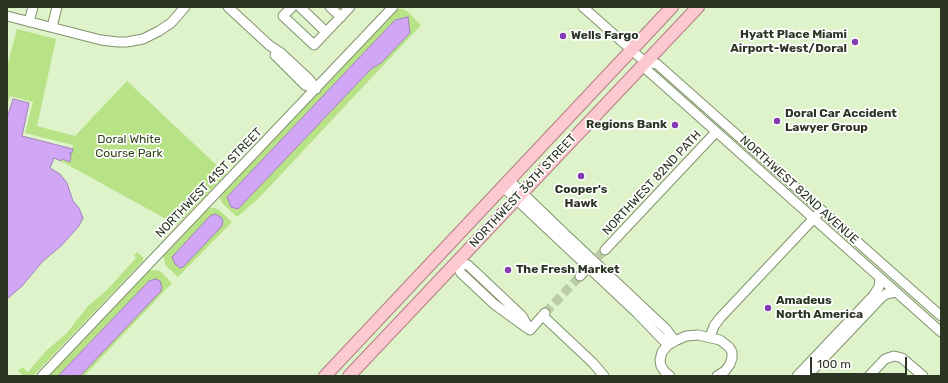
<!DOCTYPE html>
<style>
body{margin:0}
#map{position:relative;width:948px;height:383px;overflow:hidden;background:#def3c9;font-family:Rubik,sans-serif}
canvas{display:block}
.frame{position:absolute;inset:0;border:8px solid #2c3424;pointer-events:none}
.scale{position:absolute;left:810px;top:357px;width:97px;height:18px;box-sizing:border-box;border:2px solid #2c3424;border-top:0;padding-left:5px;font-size:12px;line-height:14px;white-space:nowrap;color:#2c3424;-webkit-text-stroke:3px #fff;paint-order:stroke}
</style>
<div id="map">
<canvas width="948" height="383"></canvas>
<div class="frame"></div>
<div class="scale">100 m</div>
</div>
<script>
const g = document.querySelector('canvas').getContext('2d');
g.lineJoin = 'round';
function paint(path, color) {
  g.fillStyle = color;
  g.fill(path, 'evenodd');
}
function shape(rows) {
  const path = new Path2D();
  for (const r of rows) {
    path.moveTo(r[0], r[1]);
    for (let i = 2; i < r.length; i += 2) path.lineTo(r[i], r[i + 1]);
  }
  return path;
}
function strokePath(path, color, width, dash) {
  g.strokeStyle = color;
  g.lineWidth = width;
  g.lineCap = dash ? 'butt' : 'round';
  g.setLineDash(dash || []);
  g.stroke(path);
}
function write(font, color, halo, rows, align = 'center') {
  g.font = font + ' Rubik,sans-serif';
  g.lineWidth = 3.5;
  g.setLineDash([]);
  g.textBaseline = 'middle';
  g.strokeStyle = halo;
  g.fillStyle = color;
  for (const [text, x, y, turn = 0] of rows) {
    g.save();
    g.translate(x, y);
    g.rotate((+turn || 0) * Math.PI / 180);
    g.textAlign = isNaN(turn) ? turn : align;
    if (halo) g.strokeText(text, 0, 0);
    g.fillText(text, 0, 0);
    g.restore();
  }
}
const green = shape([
 [397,9,403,9,408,12,421,25,258,199,237,217,223,204,220,199,220,194,392,12],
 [408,17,381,63,371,69,238,209,231,207,227,197,395,20],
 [17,29,56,39,37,126,75,136,127,81,226,174,177,225,61,161,62,159,70,162,69,154,72,153,73,145,25,133,33,102,10,96,7,106,7,67],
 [209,208,215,208,220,211,232,222,178,277,166,266,163,255,203,211],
 [137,252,143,257,143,261,33,376,24,376,18,371,22,367,28,372,34,365,47,350,66,334,88,306,108,289,136,258,134,255],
 [151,270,160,271,172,283,84,376,80,376,160,291,149,281,58,376,48,376,146,272]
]);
const water = shape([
 [408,17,410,33,381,63,371,69,238,209,231,207,227,197,395,20,408,17],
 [13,99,29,103,22,136,73,149,72,153,69,153,71,154,70,162,62,159,61,161,54,158,50,168,60,174,67,183,73,201,79,208,83,218,79,226,61,246,43,261,22,286,7,299,7,118,13,99],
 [215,214,221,217,223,221,222,226,183,267,180,268,175,264,172,257,210,216,215,214],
 [156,279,160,281,162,287,161,291,80,376,58,376,149,281,156,279]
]);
const minorTunnel = shape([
 [598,257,605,250],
 [545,313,580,276]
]);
const minor = shape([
 [228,7,269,45,281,53,310,80,316,89],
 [292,7,283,16,314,45,350,7],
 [300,7,326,32],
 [330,7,341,17],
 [583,7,645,62,657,64,941,316],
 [7,16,101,40,118,42,127,42,143,39,159,31,171,23,185,7],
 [29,22,33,7],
 [52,27,57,7],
 [275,55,305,85,316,89],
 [645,62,647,70,941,332],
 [509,180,565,234,666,329,675,341],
 [503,187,637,313,668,345],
 [605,250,716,132],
 [456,263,468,265,522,316,530,330],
 [456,263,461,273,494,304,527,328],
 [580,276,591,264],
 [543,316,593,363,604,376],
 [530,330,545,313],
 [710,337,714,326,720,318,817,215],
 [42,376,393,7],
 [670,376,665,372,661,366,660,360,662,352,668,345,675,341,686,336,698,335,720,340,729,347,732,352,732,358,730,364,725,371,717,376],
 [797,376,873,296,879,287,880,278],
 [807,376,881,298,886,294,896,292],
 [869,376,885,359,894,356,902,358,923,376]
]);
const major = shape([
 [325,376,672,7],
 [349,376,698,7]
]);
const markers = [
 [563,36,4,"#823db0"],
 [855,42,4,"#823db0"],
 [777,121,4,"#823db0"],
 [675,125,4,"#823db0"],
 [581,176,4,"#823db0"],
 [508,270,4,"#823db0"],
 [768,308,4,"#823db0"]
];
const poiNames = [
 ["Hyatt Place Miami",847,35,"right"],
 ["Airport-West/Doral",847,49,"right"],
 ["Wells Fargo",571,36],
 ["Doral Car Accident",785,114],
 ["Lawyer Group",785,128],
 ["Regions Bank",667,125,"right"],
 ["Cooper's",581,190,"center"],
 ["Hawk",581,204,"center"],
 ["The Fresh Market",516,270],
 ["Amadeus",776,301],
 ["North America",776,315]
];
const parkNames = [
 ["Doral White",129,140],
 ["Course Park",129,154]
];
const streetNames = [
 ["NORTHWEST 41ST STREET",209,183,-46],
 ["NORTHWEST 82ND PATH",652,183,-47],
 ["NORTHWEST 82ND AVENUE",799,190,42],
 ["NORTHWEST 36TH STREET",523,191,-47]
];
paint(green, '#b8e286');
paint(water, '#d1a6f4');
strokePath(water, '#a084b6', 1);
strokePath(minorTunnel, '#bacda8', 9, [9, 4.5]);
strokePath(minor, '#81936d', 11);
strokePath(major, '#b37d81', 14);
strokePath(minor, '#fff', 9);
strokePath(major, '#fdc9d1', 12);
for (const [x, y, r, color] of markers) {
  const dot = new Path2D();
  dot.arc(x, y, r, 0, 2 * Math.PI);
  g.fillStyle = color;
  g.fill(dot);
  strokePath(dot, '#fff', 1.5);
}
write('bold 12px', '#2c3424', '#fff', poiNames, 'left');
write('12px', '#314318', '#fff', parkNames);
write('12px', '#2c3424', '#fff', streetNames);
</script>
